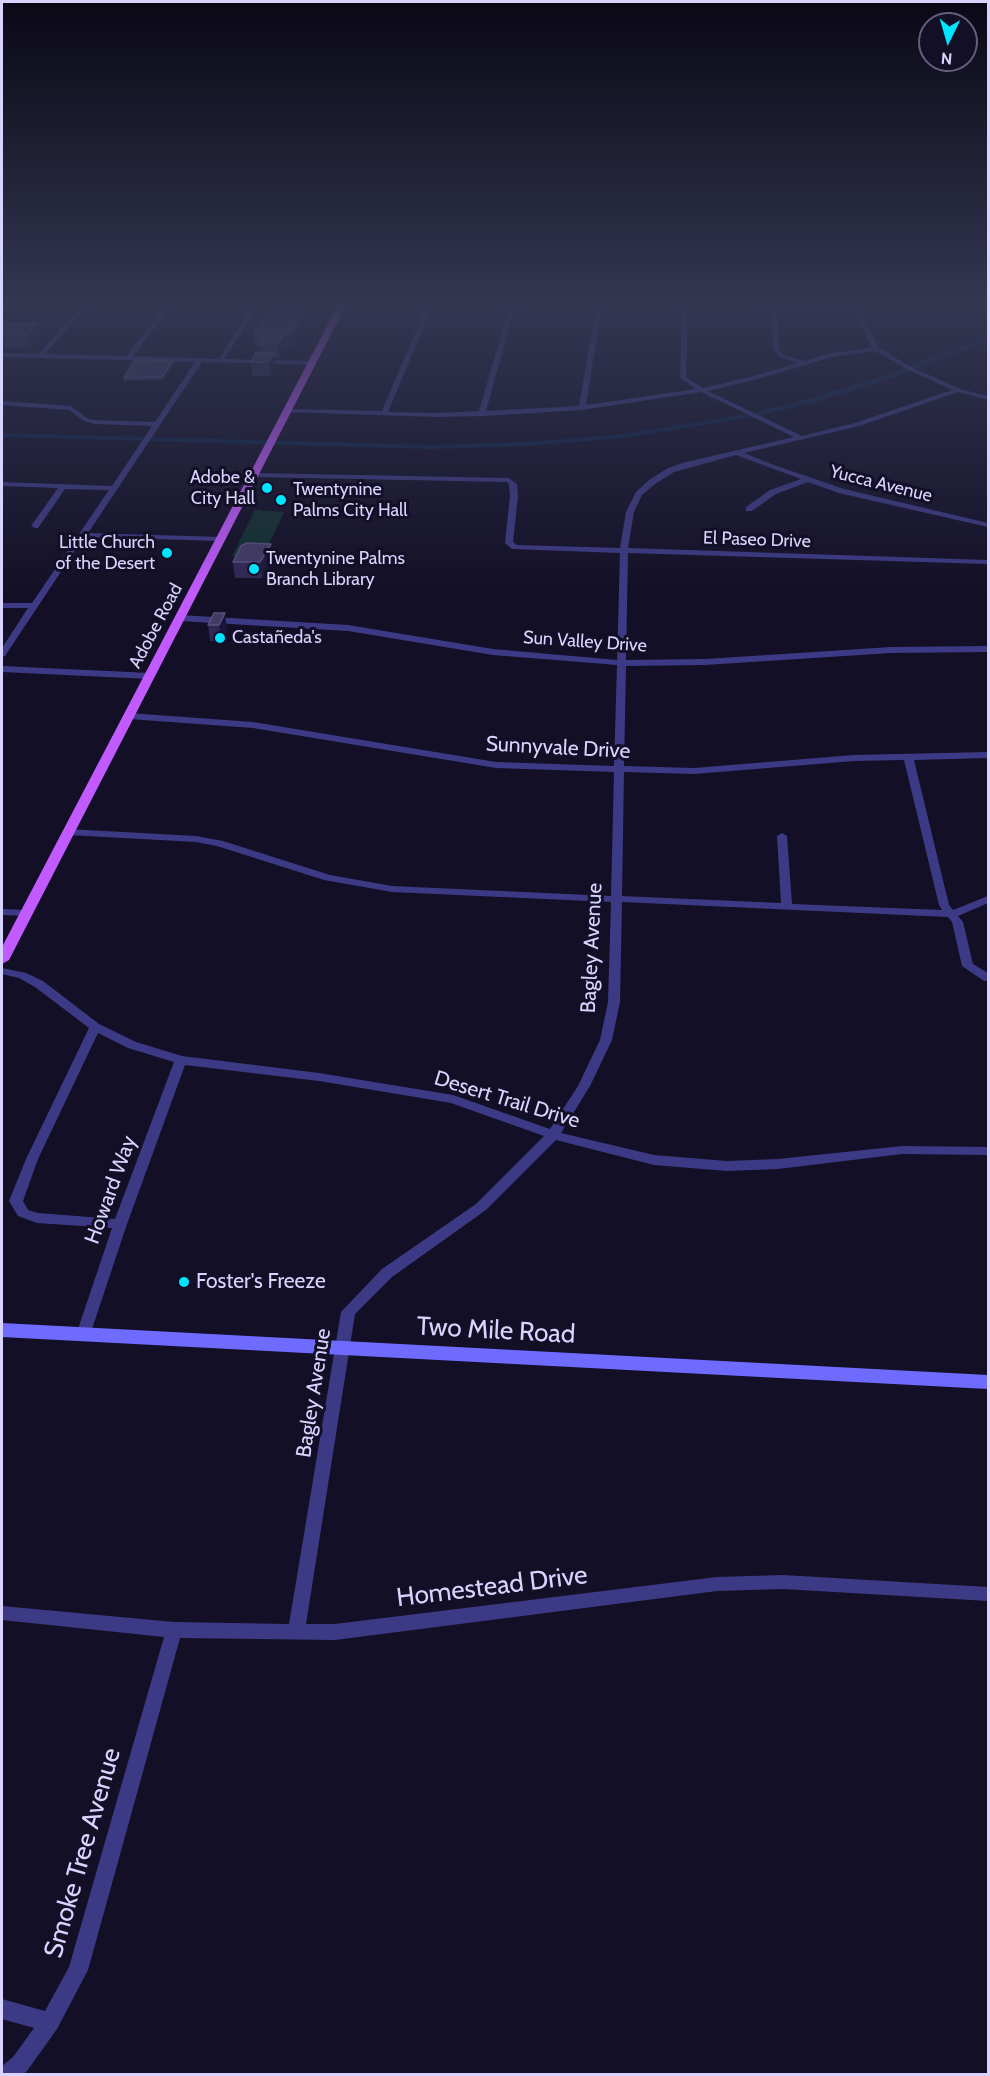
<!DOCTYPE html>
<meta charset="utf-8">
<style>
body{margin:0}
#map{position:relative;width:990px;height:2076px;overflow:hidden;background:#130f26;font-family:Cabin,sans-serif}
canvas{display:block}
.frame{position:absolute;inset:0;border:3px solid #d9d4ff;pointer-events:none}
.north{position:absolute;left:918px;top:12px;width:60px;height:60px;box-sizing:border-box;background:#130f26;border:2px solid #625e7d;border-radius:50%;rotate:185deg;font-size:16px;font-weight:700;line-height:24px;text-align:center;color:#d9d4ff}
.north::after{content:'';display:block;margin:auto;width:21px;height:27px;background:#00e5ff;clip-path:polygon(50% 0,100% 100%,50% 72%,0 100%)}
</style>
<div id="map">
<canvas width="990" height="2076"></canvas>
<div class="frame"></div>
<div class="north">N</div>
</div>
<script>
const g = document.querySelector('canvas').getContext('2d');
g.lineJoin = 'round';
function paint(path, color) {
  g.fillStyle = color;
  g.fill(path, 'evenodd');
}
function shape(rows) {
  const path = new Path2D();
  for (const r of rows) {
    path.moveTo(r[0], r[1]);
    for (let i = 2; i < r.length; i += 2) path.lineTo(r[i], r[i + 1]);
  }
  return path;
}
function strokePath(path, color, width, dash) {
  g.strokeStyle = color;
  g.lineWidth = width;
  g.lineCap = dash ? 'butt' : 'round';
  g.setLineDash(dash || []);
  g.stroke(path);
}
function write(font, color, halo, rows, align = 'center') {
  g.font = font + ' Cabin,sans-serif';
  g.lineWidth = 6;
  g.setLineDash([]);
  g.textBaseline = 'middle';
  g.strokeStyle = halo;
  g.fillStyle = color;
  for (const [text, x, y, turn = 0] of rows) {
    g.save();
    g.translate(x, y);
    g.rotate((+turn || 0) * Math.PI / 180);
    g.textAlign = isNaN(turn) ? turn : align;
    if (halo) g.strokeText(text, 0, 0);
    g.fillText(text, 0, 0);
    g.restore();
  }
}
const green = shape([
 [255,510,284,512,263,557,232,556]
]);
const canal = shape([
 [988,337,988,341,879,383,816,402,753,417,624,438,528,446,431,449,2,437,2,433,431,445,528,442,624,434,753,413,810,398,873,379,988,337]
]);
const minor = shape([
 [81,307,87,307,45,354,126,356,165,307,171,307,133,356,219,359,251,307,257,307,225,359,313,361,316,363,313,365,202,362,88,533,221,537,225,539,221,541,84,537,5,656,2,657,2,648,28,608,2,608,2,603,32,603,109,490,65,489,38,528,35,528,31,526,58,488,2,486,2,482,112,486,152,426,94,424,84,421,69,410,2,405,2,401,71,406,88,419,94,420,155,422,195,362,2,357,2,353,38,354,81,307],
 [426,307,432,307,388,412,437,413,479,411,509,307,515,307,486,411,579,406,596,307,602,307,586,405,696,389,680,378,682,307,688,307,686,377,703,388,750,377,797,363,780,357,773,350,771,311,691,307,853,309,852,307,858,307,879,348,911,367,960,389,988,396,988,400,958,392,859,426,744,453,771,464,844,489,988,523,988,527,839,493,808,482,776,494,752,511,746,511,746,507,770,490,801,479,736,455,674,472,655,484,642,495,634,512,628,548,988,560,988,564,628,553,626,660,705,659,891,647,988,646,988,652,891,653,705,665,626,666,624,766,694,768,854,755,988,752,988,758,914,760,949,905,953,910,988,896,988,903,958,916,963,922,973,964,988,973,988,981,984,981,962,966,952,922,948,917,622,902,620,1002,612,1040,590,1086,561,1133,654,1155,727,1161,778,1159,902,1146,988,1147,988,1155,902,1154,778,1169,727,1171,654,1165,556,1140,486,1210,392,1277,355,1314,306,1624,335,1624,717,1577,783,1575,988,1587,988,1601,783,1589,717,1591,335,1640,180,1638,88,1970,57,2029,27,2071,23,2074,2,2074,2,2066,13,2057,34,2028,2,2019,2,1999,45,2011,69,1967,164,1637,2,1620,2,1606,174,1622,289,1624,341,1312,382,1269,476,1204,544,1136,451,1103,319,1081,185,1065,127,1224,90,1335,88,1339,83,1341,78,1339,76,1335,112,1228,37,1223,18,1216,9,1201,26,1159,89,1028,35,987,19,978,2,974,2,968,26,973,43,981,99,1024,136,1042,182,1056,319,1073,453,1095,550,1129,578,1086,600,1040,608,1002,611,902,392,892,324,880,217,846,196,842,68,835,63,832,68,829,196,836,223,841,330,875,392,886,611,896,614,772,496,768,253,728,129,719,124,716,129,713,253,722,496,762,614,766,617,665,493,655,348,631,180,621,176,618,180,615,348,625,493,649,617,660,620,553,512,549,505,543,510,496,509,485,507,482,254,477,250,475,254,473,509,478,517,484,518,496,513,542,517,545,620,548,626,512,636,492,649,480,668,468,686,462,794,437,701,392,582,410,483,416,437,417,286,412,285,411,288,409,382,411,426,307],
 [777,311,855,313,872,348,831,353,804,361,784,355,779,350,777,311],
 [875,351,907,369,952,390,855,423,802,436,708,391,754,380,832,357,875,351],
 [904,760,939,905,942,910,792,904,787,836,782,833,777,836,781,903,622,896,624,772,694,774,854,761,904,760],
 [98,1033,128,1048,174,1062,115,1219,38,1213,28,1210,23,1201,38,1159,98,1033],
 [2,666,150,673,155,676,150,679,2,672,2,666],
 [2,909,26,910,31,913,26,916,2,915,2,909]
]);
const secondary = shape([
 [2,1323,988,1375,988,1389,2,1337,2,1323]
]);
const primary = shape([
 [337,307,345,307,9,960,2,964,2,947,337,307]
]);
const wall = shape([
 [2,323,38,323,40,336,31,347,2,347],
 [300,323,298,328,298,335,291,348,284,349,279,358,274,358,275,366,270,376,252,376,251,362,260,352,260,347,255,347,254,334],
 [173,365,163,380,124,381,124,378],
 [273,560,262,578,235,578,233,562],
 [214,613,227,630,221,642,210,641,208,625]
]);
const shadedWall = shape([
 [299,310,300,323,298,328,298,335,291,348,284,349,279,358,278,344,283,335,294,321],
 [38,323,40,336,31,347,28,334],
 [274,353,275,366,270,376,268,362],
 [173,361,173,365,163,380,162,377],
 [271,544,273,560,262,578,260,562],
 [225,613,227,630,221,642,219,625]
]);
const building = shape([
 [268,310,299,310,294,321,297,321,291,334,283,335,278,344,260,344,264,336,261,336,262,334,254,334,268,310],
 [2,323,38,323,28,334,2,333,2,323],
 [256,352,274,353,268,362,251,362,256,352],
 [135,360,173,361,162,377,124,378,135,360],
 [247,543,271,544,260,562,233,562,241,546,247,543],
 [214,613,225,613,219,625,208,625,214,613]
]);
const markers = [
 [267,488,6,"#00e5ff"],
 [281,500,6,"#00e5ff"],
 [167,553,6,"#00e5ff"],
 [254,569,6,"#00e5ff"],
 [220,638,6,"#00e5ff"],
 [184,1282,6,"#00e5ff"]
];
const farPoinames = [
 ["Adobe &",255,478,"right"],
 ["City Hall",255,499,"right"],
 ["Twentynine",293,490],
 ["Palms City Hall",293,511],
 ["Little Church",155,543,"right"],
 ["of the Desert",155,564,"right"],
 ["Twentynine Palms",266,559],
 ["Branch Library",266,580],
 ["Castañeda's",232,638]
];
const farStreetnames = [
 ["Yucca Avenue",881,484,14],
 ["El Paseo Drive",757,540,2],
 ["Adobe Road",156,626,-62],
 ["Sun Valley Drive",585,642,4]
];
const streetNames = [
 ["Sunnyvale Drive",558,748,3],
 ["Bagley Avenue",592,948,-87],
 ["Desert Trail Drive",507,1100,17],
 ["Howard Way",111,1190,-70],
 ["Bagley Avenue",314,1393,-81]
];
const poiNames = [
 ["Foster's Freeze",196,1282]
];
const nearStreetnames = [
 ["Two Mile Road",496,1331,3],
 ["Homestead Drive",492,1587,-7],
 ["Smoke Tree Avenue",83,1853,-74]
];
paint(green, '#12302f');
paint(canal, '#0c2248');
paint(minor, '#3d3a85');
paint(secondary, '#6f6bff');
paint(primary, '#c25bff');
paint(wall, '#312854');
paint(shadedWall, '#1d163a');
paint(building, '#433a66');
strokePath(building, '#5a527e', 1.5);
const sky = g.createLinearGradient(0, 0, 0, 598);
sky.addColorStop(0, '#0a0815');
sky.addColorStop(0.51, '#333752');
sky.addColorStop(1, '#33375200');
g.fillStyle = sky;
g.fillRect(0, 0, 990, 598);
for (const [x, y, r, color] of markers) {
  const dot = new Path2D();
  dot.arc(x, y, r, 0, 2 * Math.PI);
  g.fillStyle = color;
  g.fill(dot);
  strokePath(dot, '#130f26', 2);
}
write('18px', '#d9d4ff', '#130f26', farPoinames, 'left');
write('18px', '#d9d4ff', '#130f26', farStreetnames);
write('21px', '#d9d4ff', '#130f26', streetNames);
write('21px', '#d9d4ff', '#130f26', poiNames, 'left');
write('26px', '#d9d4ff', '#130f26', nearStreetnames);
</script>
